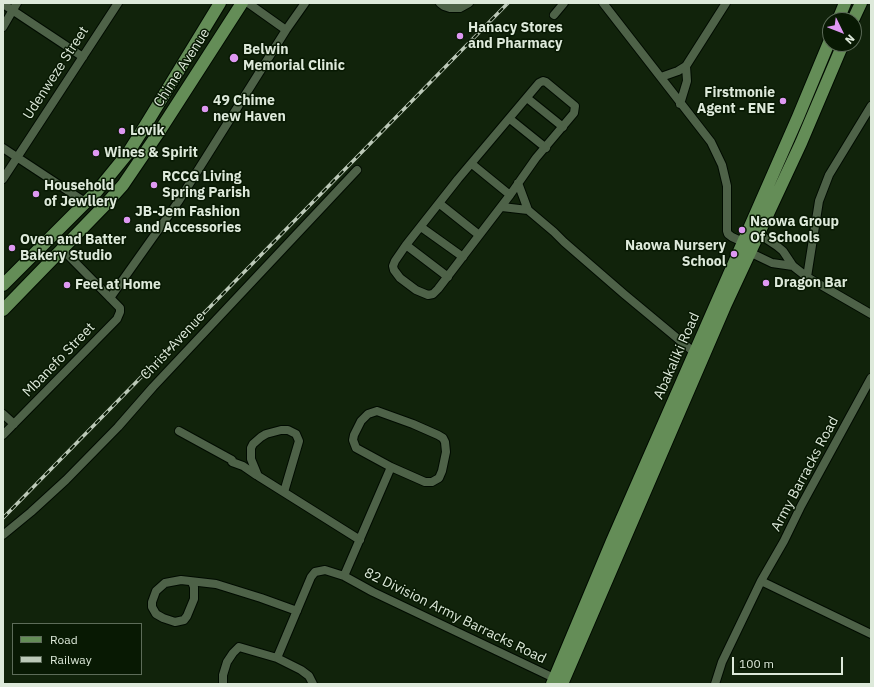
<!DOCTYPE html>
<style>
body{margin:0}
#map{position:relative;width:874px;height:687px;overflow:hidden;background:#11230b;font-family:"IBM Plex Sans",sans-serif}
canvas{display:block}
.frame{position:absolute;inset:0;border:4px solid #dde9da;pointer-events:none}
.legend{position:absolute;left:12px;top:623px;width:130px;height:52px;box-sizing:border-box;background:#081903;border:1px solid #5d6c59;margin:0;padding:5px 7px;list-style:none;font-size:12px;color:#dde9da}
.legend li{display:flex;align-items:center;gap:8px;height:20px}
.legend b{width:20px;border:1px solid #5d6c59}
.north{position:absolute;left:822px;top:12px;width:40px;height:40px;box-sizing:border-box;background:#081903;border:1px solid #5d6c59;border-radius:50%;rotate:133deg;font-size:11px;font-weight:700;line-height:16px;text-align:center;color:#dde9da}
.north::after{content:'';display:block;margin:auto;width:14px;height:18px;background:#de98f2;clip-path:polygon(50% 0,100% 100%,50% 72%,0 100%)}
.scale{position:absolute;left:732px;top:657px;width:111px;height:18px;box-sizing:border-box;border:2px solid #dde9da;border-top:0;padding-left:5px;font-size:12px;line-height:14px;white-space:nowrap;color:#dde9da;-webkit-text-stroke:3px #081903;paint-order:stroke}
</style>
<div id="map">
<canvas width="874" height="687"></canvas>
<div class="frame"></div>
<ul class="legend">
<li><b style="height:5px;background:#648d57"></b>Road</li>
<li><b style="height:5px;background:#bcc9b8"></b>Railway</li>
</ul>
<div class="north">N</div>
<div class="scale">100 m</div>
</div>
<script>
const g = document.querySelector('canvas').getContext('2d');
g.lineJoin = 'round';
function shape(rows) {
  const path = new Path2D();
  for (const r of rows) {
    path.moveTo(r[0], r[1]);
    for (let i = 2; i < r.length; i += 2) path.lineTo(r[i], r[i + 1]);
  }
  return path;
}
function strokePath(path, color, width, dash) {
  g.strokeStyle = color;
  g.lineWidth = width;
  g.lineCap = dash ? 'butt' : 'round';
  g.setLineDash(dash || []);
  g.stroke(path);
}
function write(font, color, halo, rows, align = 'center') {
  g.font = font + ' "IBM Plex Sans",sans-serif';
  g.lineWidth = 3;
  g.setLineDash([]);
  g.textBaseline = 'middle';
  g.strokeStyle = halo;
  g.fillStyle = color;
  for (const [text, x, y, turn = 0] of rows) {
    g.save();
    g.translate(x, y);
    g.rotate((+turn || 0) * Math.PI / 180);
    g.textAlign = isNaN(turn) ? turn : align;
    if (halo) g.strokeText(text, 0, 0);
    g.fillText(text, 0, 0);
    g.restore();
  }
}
const street = shape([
 [248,3,286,30],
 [440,3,444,6,450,8,460,8,469,3],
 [603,3,711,142,722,165,727,186,727,231,728,234,732,237,743,242],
 [3,4,83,57],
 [554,15,564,3],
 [3,27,17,3],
 [661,77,678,71,686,66,726,3],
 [527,98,563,127],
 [680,104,687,81,686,66],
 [510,119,546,148],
 [3,148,85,202],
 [472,164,510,195,536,158,574,113,575,106,546,82,543,81,539,83,458,179,406,245,395,261,393,266,394,270,400,278,416,290,428,295,433,294,438,289,510,195],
 [3,179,118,3],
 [518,183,528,210,554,232,564,242,624,294,695,353],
 [440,204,479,235],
 [502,207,528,210],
 [421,227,463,257],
 [756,232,777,246,783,251,793,266,807,277,871,314],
 [406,245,448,277],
 [747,251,772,263,793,266],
 [807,277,819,201,829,175,871,106],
 [110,298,178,202,286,30,305,3],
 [377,411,413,424,438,435,443,438,445,442,446,452,442,471,439,478,432,482,425,482,391,467,356,448,353,440,354,435,361,421,368,414,377,411],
 [3,414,14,424],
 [179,431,232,460,232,462,243,466,256,475],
 [3,435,117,319,120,312,120,308,62,249],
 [284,492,299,441,296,434,288,430,281,430,266,434,261,437,253,444,251,448,251,459,258,476,360,540],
 [3,535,31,512,66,480,118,427,153,387,357,170],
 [344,576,391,467],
 [761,581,871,634],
 [192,582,194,587,194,599,187,616,184,620,175,622,163,618,156,614,152,607,152,602,156,591,165,583,181,580,216,584,261,598,297,611],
 [277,658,311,577,315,572,325,570,344,576,373,592,554,678],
 [223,684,223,675,227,662,233,653,239,647,277,658,301,670,309,676,313,684],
 [715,684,722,662,761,581,784,541,801,506,871,378]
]);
const primary = shape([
 [838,20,845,3],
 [853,20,861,3],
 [3,285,97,191,128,153,145,126,220,3],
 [3,310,105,205,123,185,159,132,242,3],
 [552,684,612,541,798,117,830,40],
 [562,684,725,306,801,143,843,44]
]);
const rail = shape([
 [3,518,508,3]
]);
const markers = [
 [460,36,4,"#de98f2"],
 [234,58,5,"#de98f2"],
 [783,101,4,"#de98f2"],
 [205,109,4,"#de98f2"],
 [122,131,4,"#de98f2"],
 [96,153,4,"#de98f2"],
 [154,185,4,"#de98f2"],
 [36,194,4,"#de98f2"],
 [127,220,4,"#de98f2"],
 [742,230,4,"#de98f2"],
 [12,248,4,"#de98f2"],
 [734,254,4,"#de98f2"],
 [766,283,4,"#de98f2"],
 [67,285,4,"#de98f2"]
];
const poiNames = [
 ["Hanacy Stores",468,28],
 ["and Pharmacy",468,44],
 ["Belwin",243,50],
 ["Memorial Clinic",243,66],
 ["Firstmonie",775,93,"right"],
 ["Agent - ENE",775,109,"right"],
 ["49 Chime",213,101],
 ["new Haven",213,117],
 ["Lovik",130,131],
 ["Wines & Spirit",104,153],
 ["RCCG Living",162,177],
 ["Spring Parish",162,193],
 ["Household",44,186],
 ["of Jewllery",44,202],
 ["JB-Jem Fashion",135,212],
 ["and Accessories",135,228],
 ["Naowa Group",750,222],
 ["Of Schools",750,238],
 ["Oven and Batter",20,240],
 ["Bakery Studio",20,256],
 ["Naowa Nursery",726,246,"right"],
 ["School",726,262,"right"],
 ["Dragon Bar",774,283],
 ["Feel at Home",75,285]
];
const streetNames = [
 ["Chime Avenue",182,68,-57],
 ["Udenweze Street",56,73,-57],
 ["Christ Avenue",173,346,-47],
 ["Abakaliki Road",677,356,-66],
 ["Mbanefo Street",59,360,-46],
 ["Army Barracks Road",805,474,-62],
 ["82 Division Army Barracks Road",455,616,26]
];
strokePath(street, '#000b00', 10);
strokePath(primary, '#000b00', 14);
strokePath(street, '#4e6248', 8);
strokePath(primary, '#648d57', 12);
strokePath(rail, '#bcc9b8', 3.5);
strokePath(rail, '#081903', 2, [6]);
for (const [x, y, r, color] of markers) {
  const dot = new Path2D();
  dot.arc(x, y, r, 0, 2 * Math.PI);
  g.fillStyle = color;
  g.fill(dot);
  strokePath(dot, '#081903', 1.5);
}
write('bold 14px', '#dde9da', '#081903', poiNames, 'left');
write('14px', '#dde9da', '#081903', streetNames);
</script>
